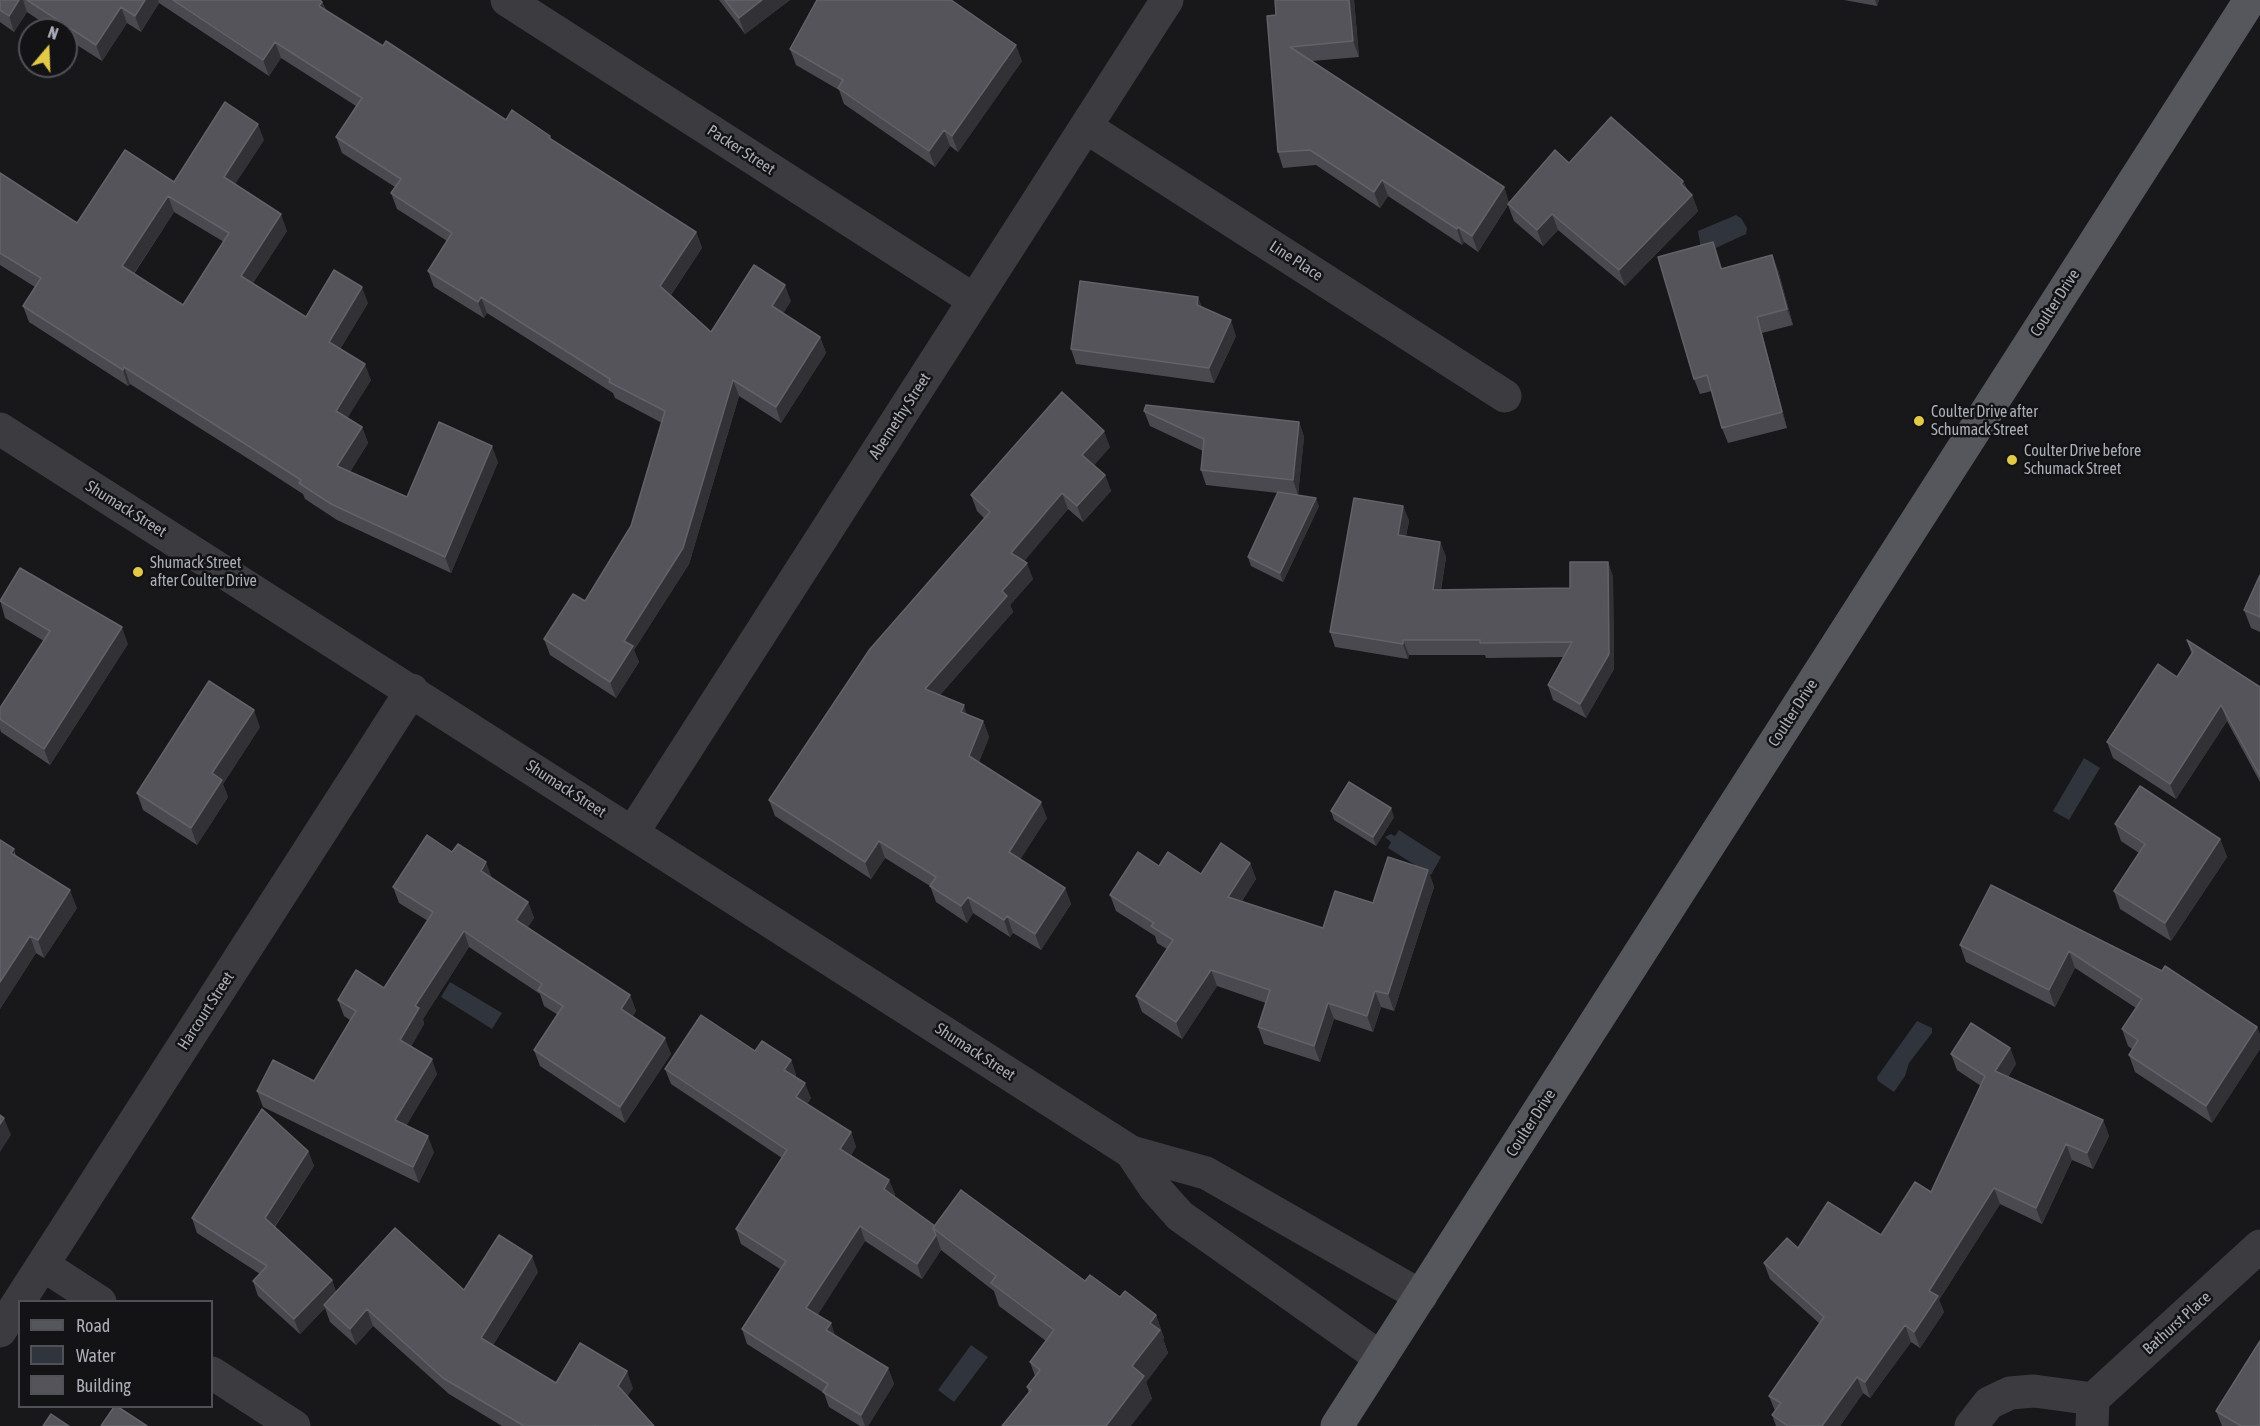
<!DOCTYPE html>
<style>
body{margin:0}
#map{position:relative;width:2260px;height:1426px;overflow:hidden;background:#18181a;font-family:"Asap Condensed",sans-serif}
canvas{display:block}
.legend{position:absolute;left:18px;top:1300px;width:195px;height:108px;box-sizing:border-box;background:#131315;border:2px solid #505156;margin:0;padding:8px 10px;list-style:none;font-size:18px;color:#abadb8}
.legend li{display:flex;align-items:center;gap:12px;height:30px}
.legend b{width:30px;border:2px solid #505156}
.north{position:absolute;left:18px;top:18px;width:60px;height:60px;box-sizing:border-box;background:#131315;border:2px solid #505156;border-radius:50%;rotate:19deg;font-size:16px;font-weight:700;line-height:24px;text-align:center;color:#abadb8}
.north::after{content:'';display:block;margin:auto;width:21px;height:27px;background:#e2c948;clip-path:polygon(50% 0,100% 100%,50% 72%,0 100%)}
</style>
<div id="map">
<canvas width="2260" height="1426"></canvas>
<ul class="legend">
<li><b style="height:8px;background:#56565d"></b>Road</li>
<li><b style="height:16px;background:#2f343d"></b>Water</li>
<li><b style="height:16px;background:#55545a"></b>Building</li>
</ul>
<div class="north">N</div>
</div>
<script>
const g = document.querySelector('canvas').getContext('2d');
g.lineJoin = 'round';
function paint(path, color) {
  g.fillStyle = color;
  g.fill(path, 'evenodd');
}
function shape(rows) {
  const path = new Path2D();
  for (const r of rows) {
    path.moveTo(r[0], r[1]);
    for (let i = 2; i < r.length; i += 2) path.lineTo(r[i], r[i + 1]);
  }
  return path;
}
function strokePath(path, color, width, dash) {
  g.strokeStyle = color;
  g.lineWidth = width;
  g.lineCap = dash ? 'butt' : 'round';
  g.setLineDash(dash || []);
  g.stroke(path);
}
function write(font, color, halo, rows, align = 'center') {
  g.font = font + ' "Asap Condensed",sans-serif';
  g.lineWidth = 5;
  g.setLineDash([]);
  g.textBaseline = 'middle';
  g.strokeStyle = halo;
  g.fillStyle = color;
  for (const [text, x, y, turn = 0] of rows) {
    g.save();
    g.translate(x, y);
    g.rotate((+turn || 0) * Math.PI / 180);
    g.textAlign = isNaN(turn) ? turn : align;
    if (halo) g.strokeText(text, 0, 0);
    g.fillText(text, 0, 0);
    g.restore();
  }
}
const water = shape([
 [1736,215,1741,218,1747,228,1746,234,1707,252,1701,249,1698,231],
 [2084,758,2100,768,2069,820,2053,811],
 [1399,830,1441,857,1431,875,1388,848,1391,842,1385,837,1391,834,1395,836],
 [450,982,502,1013,492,1029,441,997],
 [1917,1021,1932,1028,1932,1033,1909,1063,1905,1076,1894,1092,1878,1081,1877,1077],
 [971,1345,988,1357,954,1402,938,1390]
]);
const minor = shape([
 [507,0,974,300],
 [1086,127,1505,396],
 [0,429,1131,1152,1206,1173,1421,1296],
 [633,832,1167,0],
 [1131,1152,1155,1188,1180,1216,1381,1358],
 [43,1265,100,1302],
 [0,1331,412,690],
 [212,1373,294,1426],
 [1971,1426,1989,1403,2010,1393,2034,1391,2093,1399],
 [2092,1426,2093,1399,2260,1246]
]);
const major = shape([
 [1337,1426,2250,0]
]);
const wall = shape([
 [0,0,320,0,322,2,326,10,383,46,506,120,550,136,551,139,696,232,702,248,671,295,711,332,791,301,783,313,820,337,826,353,781,423,739,396,689,564,634,650,639,662,616,698,550,655,544,639,585,601,631,526,662,423,615,398,613,393,487,313,484,318,434,287,428,271,447,241,397,209,391,193,395,187,342,153,336,137,356,106,281,58,269,76,159,3,141,32,127,23,102,61,66,38,66,30,54,30,27,12,14,32,0,22],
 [719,0,790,0,745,34],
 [1275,0,1354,0,1359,57,1312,61,1504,187,1509,203,1569,163,1683,181,1687,189,1692,195,1698,211,1625,286,1558,230,1543,246,1514,221,1508,205,1478,252,1464,242,1462,245,1388,196,1380,208,1316,165,1283,168,1278,152,1276,15],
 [1844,0,1879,0,1877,6],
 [790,49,1022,61,958,152,950,146,935,167,844,104,839,90,796,65],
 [264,140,235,184,287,231,253,283,306,317,368,303,340,349,371,380,347,418,362,427,368,443,350,472,407,497,498,462,451,573,337,520,305,499,303,494,255,463,130,384,128,386,29,322,23,306,35,287,0,265,0,173,77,223,174,182],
 [174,212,224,242,183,305,134,274],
 [1713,242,1722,268,1778,270,1793,325,1762,333,1787,428,1728,443,1722,428,1712,391,1700,394,1694,379],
 [1236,336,1214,383,1076,364,1071,349],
 [1144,411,1299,422,1304,437,1298,495,1319,506,1283,582,1251,566,1248,557,1278,493,1206,485,1201,470,1203,451,1150,426],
 [1110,447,1094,465,1105,475,1111,491,1083,522,1068,509,1024,561,1033,579,1010,605,1013,612,940,695,967,715,983,721,989,737,979,762,1047,818,1020,859,1065,888,1071,904,1041,950,1013,933,1010,937,973,913,967,923,936,902,930,886,885,858,871,879,775,816,769,800,984,518,977,511,971,495],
 [1403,506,1409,521,1406,536,1440,542,1446,557,1441,590,1570,588,1608,562,1613,577,1614,669,1586,718,1553,700,1548,685,1564,657,1486,658,1485,655,1409,655,1408,659,1335,647,1330,632],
 [2260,575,2260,632,2251,628,2244,610],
 [0,600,128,644,50,765,1,732,0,729,0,708,44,641,5,618],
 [2187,640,2260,687,2260,782,2227,721,2176,799,2113,758,2107,742,2177,677,2192,655],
 [260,727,223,784,228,797,197,845,143,810,137,793],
 [1331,811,1394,817,1376,846,1334,820],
 [2115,824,2220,839,2227,857,2171,941,2120,909,2114,891,2139,853,2121,841],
 [14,849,16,856,77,908,44,958,36,953,0,1009],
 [1250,863,1256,879,1242,901,1323,928,1373,903,1428,870,1434,887,1394,1011,1381,1007,1373,1032,1334,1019,1320,1062,1264,1044,1258,1027,1266,1003,1217,986,1182,1039,1142,1012,1136,996,1167,949,1157,943,1155,936,1116,911,1110,895,1159,866,1201,874],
 [492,878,528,902,534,918,527,928,630,995,636,1011,632,1017,671,1054,625,1123,540,1066,534,1050,558,1015,544,1006,540,994,469,947,423,1019,424,1024,411,1046,437,1074,406,1126,434,1152,419,1183,263,1107,257,1091,314,1081,350,1020,344,1016,338,1000,384,988,428,921,399,903,393,887],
 [1991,885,2257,1027,2260,1035,2260,1049,2212,1123,2135,1072,2129,1055,2132,1049,2128,1046,2122,1029,2136,1008,2075,968,2055,1007,1966,962,1960,945],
 [2010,1048,2016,1064,2008,1077,2103,1120,2109,1136,2093,1169,2072,1160,2042,1224,2000,1204,1939,1300,1944,1312,1920,1348,1911,1342,1870,1398,1863,1393,1840,1426,1776,1426,1772,1415,1775,1411,1769,1396,1820,1324,1770,1279,1764,1263,1798,1248,1881,1235,1931,1192,1981,1086,1957,1070,1951,1054],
 [755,1051,791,1060,796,1075,795,1077,811,1098,807,1104,851,1132,856,1147,851,1155,889,1180,895,1195,894,1196,935,1226,1085,1281,1156,1315,1164,1338,1163,1339,1168,1353,1146,1382,1152,1399,1029,1393,1027,1387,1035,1376,1030,1362,1046,1341,999,1306,994,1291,941,1250,922,1279,865,1241,817,1315,835,1336,888,1368,894,1384,868,1426,860,1426,829,1407,824,1393,747,1344,742,1329,780,1269,741,1244,736,1229,782,1158,671,1084,665,1069],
 [308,1151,314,1166,275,1227,332,1280,336,1292,464,1290,538,1272,493,1345,556,1383,633,1388,627,1396,654,1426,502,1426,449,1394,373,1326,356,1345,330,1322,325,1308,300,1334,258,1296,253,1281,260,1274,197,1233,192,1218],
 [2216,1411,2260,1426,2222,1426]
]);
const shadedWall = shape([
 [19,0,23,0,27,12,14,32,9,16],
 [145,0,158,0,159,3,141,32,135,16],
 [762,0,790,0,745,34,739,18],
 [1349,0,1354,0,1359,57,1353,41],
 [1875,0,1879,0,1877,6],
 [322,2,328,18,319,6],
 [121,7,127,23,102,61,96,45],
 [275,42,281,58,269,76,263,60],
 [1016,45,1022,61,958,152,952,136],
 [258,124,264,140,229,193,224,177],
 [944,130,950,146,935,167,929,151],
 [1382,180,1388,196,1380,208,1374,192],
 [1683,181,1689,197,1692,195,1698,211,1625,286,1619,270],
 [1504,187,1509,203,1478,252,1472,236],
 [168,196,174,212,128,282,122,266],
 [281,214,287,231,247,292,241,276],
 [1552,214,1558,230,1543,246,1537,230],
 [1458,227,1464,242,1462,245,1457,229],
 [696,232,702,248,666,302,660,286],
 [1713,242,1719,258,1726,284,1721,269],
 [1772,255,1778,270,1793,325,1787,309],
 [785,285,791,301,778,322,772,306],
 [362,287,368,303,335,358,329,342],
 [481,297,487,313,484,318,478,302],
 [1198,297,1204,312,1197,305],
 [1757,317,1762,333,1787,428,1782,412],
 [1231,320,1236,336,1214,383,1209,368],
 [820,337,826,353,781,423,776,407],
 [365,364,371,380,342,427,336,411],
 [124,367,130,384,128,386,123,370],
 [733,380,739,396,689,564,634,650,639,662,616,698,610,682,624,641],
 [1299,422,1304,437,1298,495,1293,480],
 [362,427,368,443,343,483,337,466],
 [1104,431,1110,447,1088,472,1082,455],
 [492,446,498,462,451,573,445,557],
 [1105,475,1111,491,1083,522,1077,506],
 [1062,493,1068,509,1017,570,1011,553],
 [1316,498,1319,506,1283,582,1280,573],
 [1403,506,1409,521,1403,550,1398,535],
 [1440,542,1446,557,1438,605,1433,590],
 [1608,562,1613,577,1614,669,1586,718,1580,704],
 [1027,563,1033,579,1010,605,1013,612,931,705,925,689,1002,591],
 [122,627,128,644,50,765,44,749],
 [1403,640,1409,655,1408,659,1403,644],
 [964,705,969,722,961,712],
 [2221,705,2227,721,2176,799,2170,784],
 [254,710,260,727,223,784,228,797,197,845,191,828,212,773],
 [983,721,989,737,975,772,969,756],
 [1041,802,1047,818,1015,868,1009,852],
 [1391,808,1394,817,1376,846,1373,837],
 [2220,839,2227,857,2171,941,2165,923],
 [879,841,885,858,871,879,865,862],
 [486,862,492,878,481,871],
 [1250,863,1256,879,1234,913,1228,897],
 [1428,870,1434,887,1394,1011,1388,994],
 [1065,888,1071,904,1041,950,1035,934],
 [70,890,77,908,44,958,38,940],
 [968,897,973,913,967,923,961,906],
 [528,902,534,918,522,936,516,920],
 [1007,916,1013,933,1010,937,1004,920],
 [464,931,469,947,423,1019,424,1024,406,1056,400,1040,415,1006],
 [30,936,36,953,0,1009,0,982],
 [2069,951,2075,968,2055,1007,2049,990],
 [1211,970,1217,986,1182,1039,1176,1022],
 [1375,991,1381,1007,1373,1032,1367,1016],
 [630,995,636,1011,627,1025,621,1009],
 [1328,1003,1334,1019,1320,1062,1314,1046],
 [2257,1027,2260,1035,2260,1049,2212,1123,2206,1106],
 [665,1038,671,1054,625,1123,620,1107],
 [2010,1048,2016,1064,2001,1087,1995,1071],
 [432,1059,437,1074,400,1136,395,1120],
 [791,1060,796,1075,790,1085,784,1070],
 [805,1083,811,1098,802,1112,796,1097],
 [4,1118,11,1135,0,1152,0,1124],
 [2103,1120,2109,1136,2093,1169,2087,1153],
 [851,1132,856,1147,846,1164,840,1149],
 [428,1136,434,1152,419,1183,413,1167],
 [2066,1144,2072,1160,2042,1224,2036,1208],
 [308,1151,314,1166,270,1233,265,1218],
 [889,1180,895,1195,889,1204,884,1189],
 [1994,1188,2000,1204,1939,1300,1944,1312,1920,1348,1914,1332,1929,1291],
 [860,1226,865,1241,812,1324,806,1308],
 [936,1235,941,1250,922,1279,917,1264],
 [532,1256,538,1272,487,1354,481,1338],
 [332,1280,337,1295,324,1305,325,1308,300,1334,294,1319],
 [367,1309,373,1326,356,1345,350,1329],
 [1156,1315,1164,1338,1163,1339,1168,1353,1146,1382,1152,1399,1131,1426,1106,1426,1150,1323],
 [831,1323,836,1338,826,1330],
 [1905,1325,1911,1342,1870,1398,1865,1382],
 [888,1368,894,1384,868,1426,865,1426,861,1415],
 [627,1371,633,1388,624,1402,618,1386],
 [1857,1377,1863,1393,1840,1426,1822,1426]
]);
const building = shape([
 [0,0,19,0,9,16,0,10,0,0],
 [27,0,145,0,135,16,121,7,96,45,27,0],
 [173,0,320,0,322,2,319,6,383,46,386,41,506,120,512,110,550,136,549,138,696,232,660,286,711,332,754,265,785,285,772,306,820,337,776,407,733,380,683,548,624,641,633,646,610,682,544,639,573,594,585,601,631,526,665,411,609,382,610,379,481,297,478,302,428,271,452,233,391,193,401,179,336,137,362,98,275,42,263,60,173,0],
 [725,0,762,0,739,18,725,0],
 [817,0,951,0,1016,45,952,136,944,130,929,151,838,88,843,80,790,49,817,0],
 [1275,0,1349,0,1353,41,1290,47,1504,187,1472,236,1458,227,1457,229,1382,180,1374,192,1310,150,1278,152,1267,16,1276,15,1275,0],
 [225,102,258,124,224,177,281,214,241,276,306,317,334,270,362,287,329,342,365,364,336,411,362,427,337,466,407,497,439,422,492,446,445,557,331,504,299,483,301,480,250,447,124,367,123,370,23,306,41,278,0,253,0,173,77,223,125,150,174,182,225,102],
 [168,196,229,233,183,305,122,266,168,196],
 [1611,117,1683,181,1681,184,1692,195,1619,270,1552,214,1537,230,1508,204,1555,150,1569,163,1611,117],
 [1713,242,1721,269,1772,255,1787,309,1757,317,1782,412,1722,428,1707,375,1694,379,1658,257,1713,242],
 [1080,281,1198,297,1197,305,1231,320,1209,368,1071,349,1080,281],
 [1062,392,1104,431,1082,455,1105,475,1077,506,1062,493,1011,553,1027,563,1002,591,1007,596,925,689,964,705,961,712,983,721,969,756,1041,802,1009,852,1065,888,1035,934,1007,916,1004,920,968,897,961,906,930,886,936,877,879,841,865,862,769,800,870,649,990,512,971,495,1062,392],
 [1146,405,1299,422,1293,480,1201,470,1204,439,1144,411,1146,405],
 [1278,492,1316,498,1280,573,1248,557,1278,492],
 [1354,498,1403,506,1398,535,1440,542,1433,590,1570,588,1570,562,1608,562,1609,654,1580,704,1548,685,1572,642,1480,643,1480,640,1403,640,1403,644,1330,632,1354,498],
 [20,568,122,627,44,749,0,719,0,708,50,631,0,601,20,568],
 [2260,575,2260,617,2244,610,2260,575],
 [2187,640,2260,687,2260,776,2221,705,2170,784,2107,742,2158,664,2177,677,2193,652,2187,640],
 [209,681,254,710,212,773,222,780,191,828,137,793,209,681],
 [1349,782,1391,808,1373,837,1331,811,1349,782],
 [2140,786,2220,839,2165,923,2114,891,2145,844,2115,824,2140,786],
 [427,835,452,852,458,844,486,862,481,871,528,902,516,920,630,995,621,1009,665,1038,620,1107,534,1050,563,1006,538,990,542,984,464,931,415,1006,419,1008,400,1040,432,1059,395,1120,428,1136,413,1167,257,1091,273,1060,314,1081,356,1011,338,1000,356,970,384,988,433,912,393,887,427,835],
 [0,840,14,849,11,853,70,890,38,940,30,936,0,982,0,840],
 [1221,843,1250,863,1228,897,1323,928,1335,891,1373,903,1388,857,1428,870,1388,994,1375,991,1367,1016,1328,1003,1314,1046,1258,1027,1270,990,1211,970,1176,1022,1136,996,1173,940,1151,926,1154,923,1110,895,1138,852,1159,866,1168,852,1201,874,1221,843],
 [1991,885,2162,971,2165,966,2257,1027,2206,1106,2129,1055,2138,1040,2122,1029,2142,999,2069,951,2049,990,1960,945,1991,885],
 [701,1015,755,1051,762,1041,791,1060,784,1070,805,1083,796,1097,851,1132,840,1149,889,1180,884,1189,935,1226,933,1228,936,1235,917,1264,860,1226,806,1308,831,1323,826,1330,888,1368,861,1415,823,1392,828,1384,742,1329,786,1261,736,1229,787,1150,665,1069,701,1015],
 [1971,1023,2010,1048,1995,1071,2103,1120,2087,1153,2066,1144,2036,1208,1994,1188,1929,1291,1938,1296,1914,1332,1905,1325,1865,1382,1857,1377,1822,1426,1788,1426,1772,1415,1781,1403,1769,1396,1824,1317,1764,1263,1787,1238,1798,1248,1828,1202,1881,1235,1915,1182,1931,1192,1985,1076,1951,1054,1971,1023],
 [262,1109,308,1151,265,1218,332,1280,294,1319,253,1281,267,1266,192,1218,262,1109],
 [0,1115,4,1118,0,1124,0,1115],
 [961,1190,1085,1281,1090,1275,1120,1297,1125,1291,1156,1315,1150,1323,1160,1330,1132,1366,1144,1376,1106,1426,1002,1426,1031,1390,1027,1387,1040,1370,1030,1362,1054,1330,991,1283,996,1276,933,1228,961,1190],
 [395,1228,464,1290,499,1235,532,1256,481,1338,556,1383,580,1343,627,1371,618,1386,654,1426,595,1426,595,1425,594,1426,524,1426,443,1378,367,1309,350,1329,324,1305,395,1228],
 [2260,1341,2260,1426,2241,1426,2216,1411,2260,1341],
 [114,1407,118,1407,147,1426,101,1426,114,1407],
 [51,1414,69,1426,43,1426,51,1414]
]);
const markers = [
 [1919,421,6,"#e2c948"],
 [2012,460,6,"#e2c948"],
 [138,572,6,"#e2c948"]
];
const streetNames = [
 ["Packer Street",741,150,33],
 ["Line Place",1296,261,33],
 ["Coulter Drive",2055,303,-57],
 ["Abernethy Street",900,416,-57],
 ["Shumack Street",126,509,32],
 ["Coulter Drive",1793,713,-57],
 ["Shumack Street",566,789,33],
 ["Harcourt Street",206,1011,-57],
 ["Shumack Street",975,1052,33],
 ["Coulter Drive",1531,1123,-57],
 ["Bathurst Place",2177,1323,-42]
];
const poiNames = [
 ["Coulter Drive after",1931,412],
 ["Schumack Street",1931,430],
 ["Coulter Drive before",2024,451],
 ["Schumack Street",2024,469],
 ["Shumack Street",150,563],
 ["after Coulter Drive",150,581]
];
paint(water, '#2f343d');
strokePath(minor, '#3b3b40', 33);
strokePath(major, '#56565d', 33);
paint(wall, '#4a494f');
paint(shadedWall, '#323135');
paint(building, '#55545a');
strokePath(building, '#626269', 1.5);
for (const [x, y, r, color] of markers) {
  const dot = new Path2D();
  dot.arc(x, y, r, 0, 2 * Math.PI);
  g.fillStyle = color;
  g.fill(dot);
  strokePath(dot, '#131315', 2);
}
write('16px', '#abadb8', '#131315', streetNames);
write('16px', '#abadb8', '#131315', poiNames, 'left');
</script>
